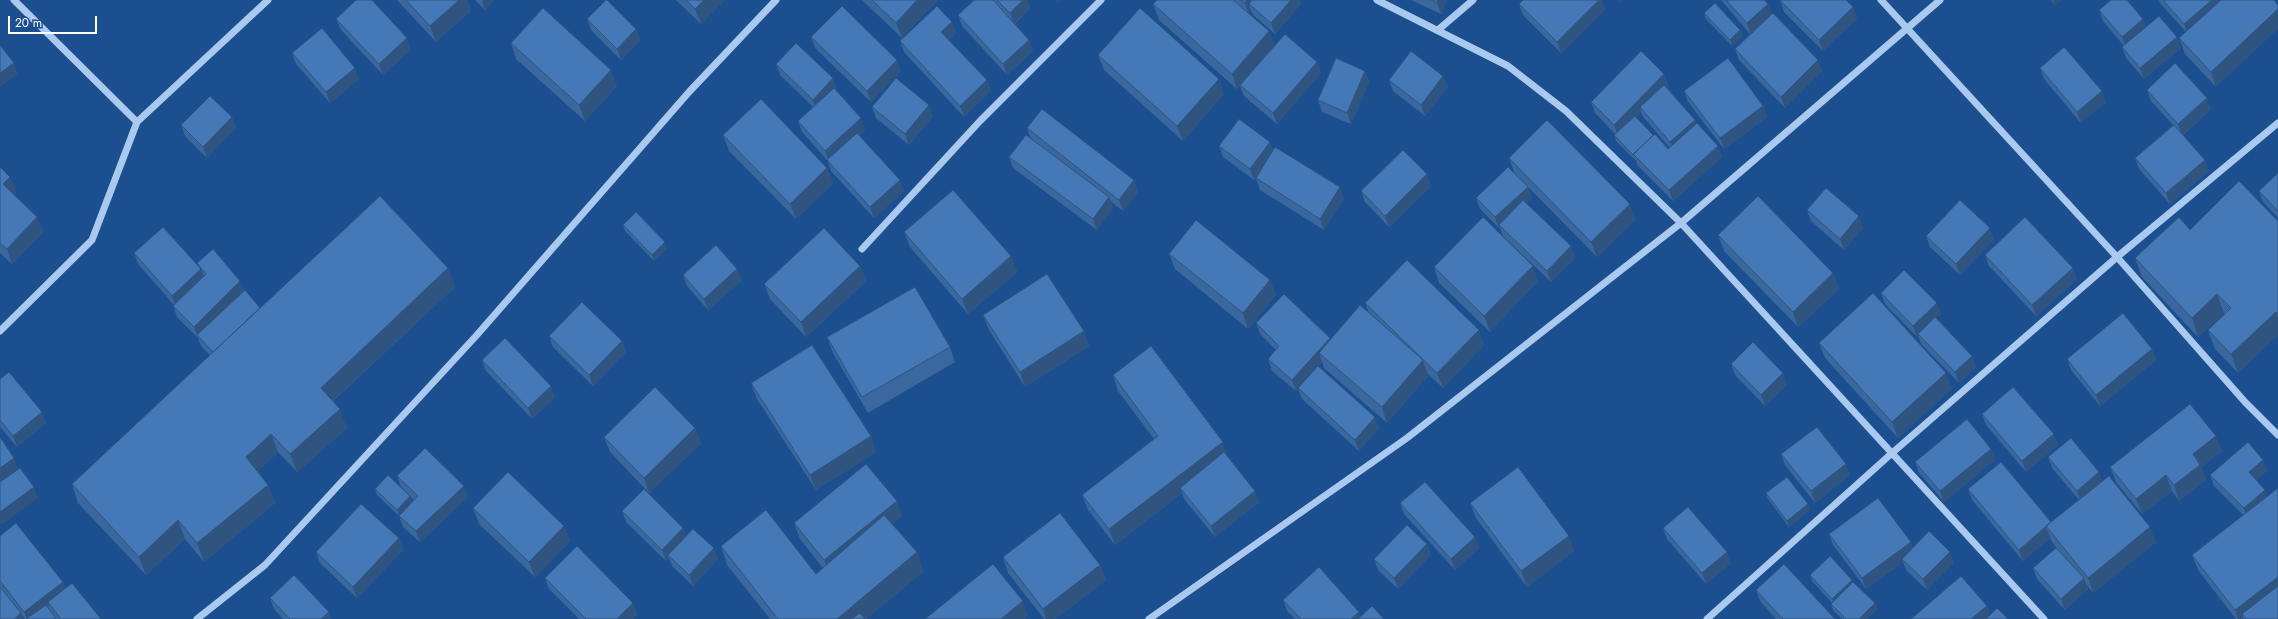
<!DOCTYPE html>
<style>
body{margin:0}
#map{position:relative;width:2278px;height:619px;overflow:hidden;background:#1b4f8f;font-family:Jost,sans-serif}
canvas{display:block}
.scale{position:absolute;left:8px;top:16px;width:89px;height:18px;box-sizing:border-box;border:2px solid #fff;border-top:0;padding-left:5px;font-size:12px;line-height:14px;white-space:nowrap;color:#fff;-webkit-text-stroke:3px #1b4f8f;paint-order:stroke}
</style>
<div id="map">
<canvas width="2278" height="619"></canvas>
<div class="scale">20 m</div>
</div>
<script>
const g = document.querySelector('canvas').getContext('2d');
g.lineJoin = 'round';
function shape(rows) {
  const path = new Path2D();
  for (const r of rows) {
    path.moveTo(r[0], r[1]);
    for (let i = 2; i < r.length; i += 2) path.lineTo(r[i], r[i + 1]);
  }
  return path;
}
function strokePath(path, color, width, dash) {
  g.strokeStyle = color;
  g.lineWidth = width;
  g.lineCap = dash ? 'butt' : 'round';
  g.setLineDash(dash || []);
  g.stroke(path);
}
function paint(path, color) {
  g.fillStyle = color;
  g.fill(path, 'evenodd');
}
const minor = shape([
 [14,0,137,122],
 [1377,0,1508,66,1566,111,1681,223,2044,619],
 [1881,0,2117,257,2245,402,2278,435],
 [1438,30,1473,0],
 [862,249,980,121,1101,0],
 [0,331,92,240,137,122,268,0],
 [197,619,265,565,476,336,689,92,776,0],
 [1149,619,1407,438,1681,223,1940,0],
 [1707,619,1891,454,2117,257,2278,123]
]);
const wall = shape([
 [397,0,467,0,471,10,436,42],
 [475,0,494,0,485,10],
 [676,0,725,0,701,24],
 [862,0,938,0,902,38],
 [974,0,1027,0,1030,8,1015,24,1029,40,1033,51,1007,75,962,26,958,15],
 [1157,0,1299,0,1301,4,1275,34,1253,15,1251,11,1249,14,1274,45,1317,62,1321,73,1277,124,1244,96,1240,86,1237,89,1159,20,1153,4],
 [1411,0,1447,0,1441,14],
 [1721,0,1764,0,1768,4,1771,14,1818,60,1822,71,1785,108,1739,60,1735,49,1750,34],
 [1780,0,1857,18,1823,51,1784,12],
 [2051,0,2061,0,2055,5],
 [2159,0,2274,0,2216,87,2185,54,2179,38,2186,32,2160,3],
 [1519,4,1605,9,1561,53,1523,15],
 [2099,10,2143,19,2146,27,2177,37,2181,48,2144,79,2126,58,2122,47,2124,46,2103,21],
 [1704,13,1740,30,1743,35,1732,46,1706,19],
 [336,19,411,49,383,75,341,30],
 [587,19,636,29,640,40,621,60,591,30],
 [952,22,956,33,949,40,987,80,991,91,964,117,904,52,900,41],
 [811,37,901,71,871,102,815,48],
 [511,43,617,86,585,121,516,59],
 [292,53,359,79,330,103,296,64],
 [1098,55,1219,79,1224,94,1183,141,1104,70],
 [776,64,837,90,836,91,865,129,859,135,904,191,874,218,831,171,827,160,802,132,798,121,813,107,780,75],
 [2040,68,2106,102,2081,123,2044,79],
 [1365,71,1369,82,1351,124,1322,112,1318,100],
 [1664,74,1668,85,1667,87,1695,120,1696,124,1722,157,1673,201,1637,165,1636,160,1635,160,1616,141,1614,135,1615,134,1595,113,1591,102],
 [1641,112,1644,118,1670,148,1668,149,1653,135,1636,117],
 [1389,80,1448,87,1425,116,1393,91],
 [2147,90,2211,109,2183,135,2209,171,2170,204,2139,169,2135,158,2173,125,2151,101],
 [1684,91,1763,106,1767,117,1724,149,1688,102],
 [872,107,933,116,909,145,876,118],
 [232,117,236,128,207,158,185,136,181,125],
 [1027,128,1134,180,1138,192,1123,211,1110,201,1113,208,1097,230,1013,168,1009,157,1031,139],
 [723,135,827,168,833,183,796,219,729,151],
 [1270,142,1273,150,1344,198,1324,230,1260,190,1256,178,1259,173,1254,180,1223,157,1219,146],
 [1509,158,1635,220,1597,257,1528,187,1532,198,1526,203,1571,246,1575,258,1551,282,1503,236,1500,228,1499,228,1480,209,1476,198,1514,172],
 [0,167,10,177,16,193,14,195,37,217,43,232,12,264,0,253],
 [2278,173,2278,218,2263,202,2259,191],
 [1431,186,1389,227,1365,202,1361,191],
 [1807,210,1863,228,1844,250,1811,221],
 [2278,221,2278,335,2238,373,2215,349,2208,330,2225,314,2224,313,2198,337,2142,277,2135,258,2190,230],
 [623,225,667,248,654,261,625,231],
 [904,232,1011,256,1017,272,968,314,910,247],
 [1718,235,1833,273,1839,289,1798,327,1724,251],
 [1926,236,1994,239,1960,275,1930,247],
 [134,253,198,266,197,263,240,281,244,291,260,308,448,268,455,287,333,401,347,428,297,472,278,452,258,471,268,485,275,503,204,562,185,539,146,575,78,503,72,484,210,355,201,346,198,338,177,317,173,306,174,305,138,264],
 [1169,254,1270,280,1276,295,1248,329,1175,269],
 [1985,255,2077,279,2036,316,1989,266],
 [860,266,866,281,806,337,770,299,764,284],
 [1434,267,1538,281,1490,332,1439,283],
 [683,275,742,280,708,310,687,286],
 [1881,293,1941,314,1936,318,1972,356,1976,367,1959,383,1922,345,1918,336,1917,337,1885,304],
 [1365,303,1484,345,1443,388,1427,373,1428,376,1387,423,1324,368,1322,362,1319,366,1379,428,1359,451,1302,399,1298,389,1296,391,1272,371,1268,359,1276,350,1260,334,1256,323,1330,338,1330,339,1369,313],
 [983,315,1084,331,1089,346,1025,387,989,330],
 [549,336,622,341,626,352,593,386,553,347],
 [827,337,950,347,955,362,868,413,833,353],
 [1819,343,1952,388,1898,438,1825,358],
 [2152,349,2156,360,2100,406,2071,370,2067,359],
 [482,360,555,397,532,419,486,371],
 [1731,364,1787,384,1765,406,1735,375],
 [1113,375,1228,457,1259,502,1215,537,1184,499,1182,493,1115,545,1088,510,1082,495,1154,439,1118,391],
 [0,379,42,412,46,423,17,447,0,427],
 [751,383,871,436,876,452,816,490,757,399],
 [1982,414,2058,445,2026,472,1986,425],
 [604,437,701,443,649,493,610,452],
 [1991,449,1995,460,1944,502,1919,473,1915,462],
 [2222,451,2201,467,2206,480,2179,501,2172,491,2142,514,2116,482,2110,467],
 [1781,454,1850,475,1815,503,1785,465],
 [2048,457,2099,472,2102,481,2156,542,2093,593,2086,584,2088,589,2065,610,2037,579,2033,568,2062,555,2052,542,2050,538,2023,561,1972,500,1968,489,2051,522,2079,500,2052,468],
 [2267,471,2256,480,2278,619,2236,619,2198,570,2192,555,2243,515,2214,486,2210,475],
 [397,476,468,497,420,542,403,527,399,516,377,495,375,489,412,502,414,500,401,487],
 [1766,493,1808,504,1810,510,1789,527,1768,499],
 [1400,503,1475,537,1479,548,1455,570,1404,514],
 [1470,503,1574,551,1527,587,1476,518],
 [473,508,564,526,570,541,535,577,479,524],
 [622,511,686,536,718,559,693,586,672,566,669,558,666,561,626,522],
 [902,516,892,524,924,571,866,619,770,619,727,565,721,546,816,574,823,568,800,539,794,523],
 [1663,528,1731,563,1706,584,1667,539],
 [1829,534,1913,548,1954,563,1927,590,1906,570,1903,562,1866,589,1833,545],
 [0,536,63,582,65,588,101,619,25,619,21,614,23,619,0,619],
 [399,538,403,550,357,598,320,563,316,552],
 [1427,544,1431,555,1398,589,1378,570,1374,559],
 [1003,557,1100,565,1106,580,1055,619,1044,619,1008,573],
 [1810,575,1853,582,1877,609,1867,619,1842,619,1833,610,1831,604,1832,603,1812,581],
 [545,578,633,603,637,614,632,619,579,619,549,589],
 [1756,590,1835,619,1776,619,1760,601],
 [270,598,331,619,283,619,274,609],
 [1283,600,1360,617,1384,619,1295,619,1287,611]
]);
const shadedWall = shape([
 [459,0,467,0,471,10,436,42,430,26],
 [482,0,494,0,485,10],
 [704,0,725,0,701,24,695,9],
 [917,0,938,0,902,38,896,23],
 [1023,0,1027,0,1030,8,1014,24,1010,13],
 [1056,0,1061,0,1057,4],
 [1247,0,1259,0,1249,4,1251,11,1249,14,1245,3],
 [1291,0,1299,0,1301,4,1275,34,1271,23],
 [1438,0,1447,0,1441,14,1437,3],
 [1599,0,1602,0,1605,9,1561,53,1557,42],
 [1618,0,1623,0,1620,4],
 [2053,0,2061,0,2055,5],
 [2212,0,2228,0,2188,35,2184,24],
 [1768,4,1772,15,1751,34,1747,23],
 [1853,7,1857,18,1823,51,1819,40],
 [2278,9,2278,29,2216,87,2211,72],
 [2143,19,2147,30,2126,48,2122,37],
 [952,22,956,33,945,43,941,32],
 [636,29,640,40,621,60,617,49],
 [1740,30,1743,35,1732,46,1730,40],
 [1269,31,1275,47,1237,89,1232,74],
 [2177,37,2181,48,2144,79,2140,68],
 [407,38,411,49,383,75,379,64],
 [1029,40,1033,51,1007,75,1003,64],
 [897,60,901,71,871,102,867,91],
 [1818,60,1822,71,1785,108,1781,97],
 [1317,62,1321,73,1277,124,1273,113],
 [14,63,18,74,0,87,0,73],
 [355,68,359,79,330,103,326,92],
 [611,70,617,86,585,121,579,105],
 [1365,71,1369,82,1351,124,1347,113],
 [1664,74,1668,85,1643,111,1640,107,1641,112,1618,136,1614,125],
 [1443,76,1448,87,1425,116,1421,105],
 [833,78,837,90,817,111,813,100],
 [1219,79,1224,94,1183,141,1177,126],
 [987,80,991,91,964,117,960,106],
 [2102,91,2106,102,2081,123,2077,112],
 [2207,98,2211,109,2182,135,2178,124],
 [929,105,933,116,909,145,905,134],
 [1763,106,1767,117,1724,149,1720,138],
 [232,117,236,128,207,158,203,147],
 [861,118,865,129,829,162,825,151],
 [1695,120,1699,131,1674,153,1670,142],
 [1270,142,1274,153,1254,180,1250,169],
 [1718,146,1722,157,1673,201,1669,190],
 [2205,160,2209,171,2170,204,2166,193],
 [827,168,833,183,796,219,790,204],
 [1427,174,1431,186,1389,227,1385,216],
 [10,177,16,193,8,199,3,184],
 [900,180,904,191,874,218,870,207],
 [1134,180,1138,192,1123,211,1119,200],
 [1340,187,1344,198,1324,230,1320,219],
 [1528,187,1532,198,1501,227,1499,225,1500,228,1499,228,1495,217],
 [1109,197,1113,208,1097,230,1093,219],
 [1630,204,1635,220,1597,257,1591,242],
 [1859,216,1863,228,1844,250,1840,239],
 [37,217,43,232,12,264,7,249],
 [1990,228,1994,239,1960,275,1956,264],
 [665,242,667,248,654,261,652,255],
 [1571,246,1575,258,1551,282,1547,271],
 [1011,256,1017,272,968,314,962,299],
 [860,266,866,281,806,337,801,322],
 [1533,266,1538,281,1490,332,1484,316],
 [448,268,455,287,327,406,321,388],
 [2073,268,2077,279,2036,316,2032,305],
 [201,269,205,280,176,307,172,296],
 [737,269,742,280,708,310,704,299],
 [1833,273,1839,289,1798,327,1793,312],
 [1270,280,1276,295,1248,329,1243,313],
 [240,281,244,292,197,335,198,338,194,327],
 [2217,294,2224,313,2198,337,2192,318],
 [1937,303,1941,314,1919,335,1918,334,1918,336,1917,337,1913,326],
 [2276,312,2278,317,2278,335,2238,373,2231,354],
 [1479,330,1484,345,1443,388,1437,373],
 [1084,331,1089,346,1025,387,1020,372],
 [1330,338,1334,349,1319,353,1322,362,1296,391,1292,380],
 [622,341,626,352,593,386,589,375],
 [2152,349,2156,360,2100,406,2096,395],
 [1972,356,1976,367,1959,383,1955,372],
 [1423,360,1428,376,1387,423,1382,407],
 [1783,373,1787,384,1765,406,1761,395],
 [1946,373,1952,388,1898,438,1892,422],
 [551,386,555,397,532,419,528,408],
 [340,409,347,428,297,472,290,454],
 [42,412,46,423,17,447,13,436],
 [1375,417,1379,428,1359,451,1355,440],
 [695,428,701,443,649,493,644,478],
 [271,434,278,452,253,476,246,457],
 [2054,434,2058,445,2026,472,2022,461],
 [871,436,876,452,816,490,810,475],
 [2216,436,2222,451,2201,467,2206,480,2179,501,2174,485,2193,454],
 [1223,442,1228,458,1180,488,1182,493,1115,545,1109,529],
 [1991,449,1995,460,1944,502,1940,491],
 [14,458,18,469,0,482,0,468],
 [2263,460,2267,471,2253,483,2249,472],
 [1846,464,1850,475,1815,503,1811,491],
 [2099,472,2103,483,2081,502,2077,491],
 [2166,475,2172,491,2142,514,2136,499],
 [268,485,275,503,204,562,197,543],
 [464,486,468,497,420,542,416,531],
 [34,487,38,498,1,525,0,522,0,512],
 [2265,490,2269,502,2248,519,2244,508],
 [1255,491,1259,502,1215,537,1211,526],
 [410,496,413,502,399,516,397,510],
 [897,501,902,516,830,576,824,560],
 [1808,504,1810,510,1789,527,1787,521],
 [178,520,185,539,146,575,139,557],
 [564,526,570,541,535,577,529,562],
 [2046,527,2050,538,2023,561,2019,550],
 [2150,527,2156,542,2093,593,2088,578],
 [683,528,687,539,668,555,669,558,666,561,662,550],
 [1569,536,1574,551,1527,587,1521,571],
 [1475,537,1479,548,1455,570,1451,559],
 [399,538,403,550,357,598,353,587],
 [1911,542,1915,553,1902,559,1903,562,1866,589,1862,578],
 [1427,544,1431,555,1398,589,1394,578],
 [714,548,718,559,693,586,689,575],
 [917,552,924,571,866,619,837,619],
 [1727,552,1731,563,1706,584,1702,573],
 [1950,552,1954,563,1927,590,1923,579],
 [1100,565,1106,580,1055,619,1046,619,1043,609],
 [2278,577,2278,596,2242,614,2243,619,2238,619,2235,610],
 [2084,578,2088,589,2065,610,2061,599],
 [1852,580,1854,586,1834,605,1832,599],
 [63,582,67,593,48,602,49,606,33,619,27,619,24,612],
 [1023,601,1028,616,1025,619,1001,619],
 [633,603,637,614,632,619,617,619],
 [1875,603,1877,609,1867,619,1859,619],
 [1987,606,1991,617,1988,619,1971,619],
 [329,612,331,619,321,619],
 [1359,612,1361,619,1351,619],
 [21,613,23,619,14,619]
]);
const building = shape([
 [356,0,372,0,407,38,379,64,336,19,356,0],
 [406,0,459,0,430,26,406,0],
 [606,0,607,0,636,29,617,49,587,19,606,0],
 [686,0,704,0,695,9,686,0],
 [872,0,917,0,896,23,872,0],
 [974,0,993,0,1029,40,1003,64,958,15,974,0],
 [997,0,1023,0,1010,13,997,0],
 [1157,0,1233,0,1269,31,1232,74,1153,4,1157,0],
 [1241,0,1247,0,1245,3,1241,0],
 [1252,0,1291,0,1271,23,1249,4,1252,0],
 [1431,0,1438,0,1437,3,1431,0],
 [1523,0,1599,0,1557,42,1519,4,1523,0],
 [1726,0,1764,0,1768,4,1747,23,1726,0],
 [1780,0,1846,0,1853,7,1819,40,1780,0],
 [2111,0,2127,0,2143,19,2122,37,2099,10,2111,0],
 [2163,0,2212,0,2184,24,2163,0],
 [2221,0,2274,0,2278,5,2278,9,2211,72,2179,38,2221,0],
 [1715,3,1740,30,1730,40,1704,13,1715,3],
 [842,6,897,60,867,91,811,37,842,6],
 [937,6,952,22,941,32,987,80,960,106,900,41,937,6],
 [543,8,611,70,579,105,511,43,543,8],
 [1140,8,1219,79,1177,126,1098,55,1140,8],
 [1773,13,1818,60,1781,97,1735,49,1773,13],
 [2159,16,2177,37,2140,68,2122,47,2159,16],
 [322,28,355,68,326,92,292,53,322,28],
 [1285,34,1317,62,1273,113,1240,85,1285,34],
 [796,43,833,78,813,100,776,64,796,43],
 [0,45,14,63,0,73,0,45],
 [2064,47,2102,91,2077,112,2040,68,2064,47],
 [1411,51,1443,76,1421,105,1389,80,1411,51],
 [1641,51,1664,74,1614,125,1591,102,1641,51],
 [1336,58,1365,71,1347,113,1318,100,1336,58],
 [1728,58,1763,106,1720,138,1684,91,1728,58],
 [2175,63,2207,98,2178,124,2147,90,2175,63],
 [896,78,929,105,905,134,872,107,896,78],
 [1664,85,1695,120,1670,142,1640,107,1664,85],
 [834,88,861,118,825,151,798,121,834,88],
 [210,96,232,117,203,147,181,125,210,96],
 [761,99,827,168,790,204,723,135,761,99],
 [1042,109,1134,180,1119,200,1027,128,1042,109],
 [1635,116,1653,135,1633,155,1614,135,1635,116],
 [1239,119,1270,142,1250,169,1219,146,1239,119],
 [1547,120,1630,204,1591,242,1509,158,1547,120],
 [1697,123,1718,146,1669,190,1633,154,1655,134,1668,149,1697,123],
 [2174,125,2205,160,2166,193,2135,158,2174,125],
 [857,133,900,180,870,207,827,160,857,133],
 [1026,135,1109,197,1093,219,1009,157,1026,135],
 [1275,147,1340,187,1320,219,1256,178,1275,147],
 [1403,150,1427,174,1385,216,1361,191,1403,150],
 [0,167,10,177,3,184,37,217,7,249,0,243,0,167],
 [1508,167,1528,187,1495,217,1476,198,1508,167],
 [2278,173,2278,211,2259,191,2278,173],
 [2239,181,2278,221,2278,314,2276,312,2231,354,2208,330,2231,308,2217,294,2192,318,2135,258,2179,217,2190,230,2239,181],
 [1826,188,1859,216,1840,239,1807,210,1826,188],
 [953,190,1011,256,962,299,904,232,953,190],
 [380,196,448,268,321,388,340,409,290,454,271,434,246,457,268,485,197,543,178,520,139,557,72,484,380,196],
 [1758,196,1833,273,1793,312,1718,235,1758,196],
 [1523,200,1571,246,1547,271,1499,225,1523,200],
 [1960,200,1990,228,1956,264,1926,236,1960,200],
 [636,212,665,242,652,255,623,225,636,212],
 [1483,217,1533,266,1484,316,1434,267,1483,217],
 [2025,217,2073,268,2032,305,1985,255,2025,217],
 [1196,220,1270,280,1243,313,1169,254,1196,220],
 [163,227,201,269,172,296,134,253,163,227],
 [824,228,860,266,801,322,764,284,824,228],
 [716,245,737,269,704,299,683,275,716,245],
 [213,249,240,281,194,327,173,306,206,274,197,263,213,249],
 [1407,260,1479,330,1437,373,1365,303,1407,260],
 [1904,270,1937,303,1913,326,1881,293,1904,270],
 [1047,274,1084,331,1020,372,983,315,1047,274],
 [915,287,950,347,862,397,827,337,915,287],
 [245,290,260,308,213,352,197,335,245,290],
 [1873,293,1946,373,1892,422,1819,343,1873,293],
 [1284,294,1330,338,1292,380,1268,359,1279,346,1256,323,1284,294],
 [582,302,622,341,589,375,549,336,582,302],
 [1360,305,1423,360,1382,407,1319,353,1360,305],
 [2123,313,2152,349,2096,395,2067,359,2123,313],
 [1935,317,1972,356,1955,372,1918,334,1935,317],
 [505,338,551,386,528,408,482,360,505,338],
 [1753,342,1783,373,1761,395,1731,364,1753,342],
 [812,345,871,436,810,475,751,383,812,345],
 [1151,346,1223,442,1109,529,1082,495,1158,436,1113,375,1151,346],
 [1318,366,1375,417,1355,440,1298,388,1318,366],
 [9,372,42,412,13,436,0,420,0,379,9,372],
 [655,387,695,428,644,478,604,437,655,387],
 [2013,387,2054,434,2022,461,1982,414,2013,387],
 [2190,404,2216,436,2193,454,2200,465,2174,485,2166,475,2136,499,2110,467,2190,404],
 [1967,419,1991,449,1940,491,1915,462,1967,419],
 [1817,427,1846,464,1811,491,1781,454,1817,427],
 [0,437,14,458,0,468,0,437],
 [2071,438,2099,472,2077,491,2048,457,2071,438],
 [2248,442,2263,460,2249,472,2265,490,2244,508,2210,475,2248,442],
 [425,448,464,486,416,531,399,516,418,496,397,476,425,448],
 [1224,452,1255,491,1211,526,1180,488,1224,452],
 [2001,462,2051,522,2019,550,1968,489,2001,462],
 [866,464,897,501,824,560,794,523,866,464],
 [1518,467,1569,536,1521,571,1470,503,1518,467],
 [20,468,34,487,0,512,0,482,20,468],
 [508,472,564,526,529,562,473,508,508,472],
 [388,475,410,496,397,510,375,489,388,475],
 [2109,476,2150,527,2088,578,2046,526,2109,476],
 [1787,477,1808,504,1787,521,1766,493,1787,477],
 [1425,482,1475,537,1451,559,1400,503,1425,482],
 [2278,488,2278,577,2235,610,2192,555,2278,488],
 [644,489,683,528,662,550,622,511,644,489],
 [1878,498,1911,542,1862,578,1829,534,1878,498],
 [361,504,399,538,353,587,316,552,361,504],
 [1688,507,1727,552,1702,573,1663,528,1688,507],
 [766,510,816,574,884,515,917,552,837,619,778,619,721,546,766,510],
 [1060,513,1100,565,1043,609,1003,557,1060,513],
 [16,523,63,582,24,612,0,581,0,536,16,523],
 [1407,525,1427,544,1394,578,1374,559,1407,525],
 [693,529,714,548,689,575,668,555,693,529],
 [1929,531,1950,552,1923,579,1902,559,1929,531],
 [577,546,633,603,617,619,586,619,545,578,577,546],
 [2056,548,2084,578,2061,599,2033,568,2056,548],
 [1830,556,1852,580,1832,599,1810,575,1830,556],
 [993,564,1023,601,1001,619,925,619,993,564],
 [1784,564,1835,619,1783,619,1756,590,1784,564],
 [1319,567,1359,612,1351,619,1301,619,1283,600,1319,567],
 [294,575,329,612,321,619,290,619,270,598,294,575],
 [1961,576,1987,606,1971,619,1911,619,1961,576],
 [1853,582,1875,603,1859,619,1846,619,1831,604,1853,582],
 [72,583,101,619,61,619,48,602,72,583],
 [2278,586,2278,619,2246,619,2242,614,2278,586],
 [0,587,21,613,14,619,0,619,0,587],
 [46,605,56,619,26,619,46,605],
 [1372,606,1384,619,1358,619,1372,606],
 [1997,608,2008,619,1986,619,1997,608],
 [860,613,865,619,852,619,860,613]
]);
strokePath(minor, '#a9c9ee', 7);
paint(wall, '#3a679d');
paint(shadedWall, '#305480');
paint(building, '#4478b7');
strokePath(building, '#305480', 1);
</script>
